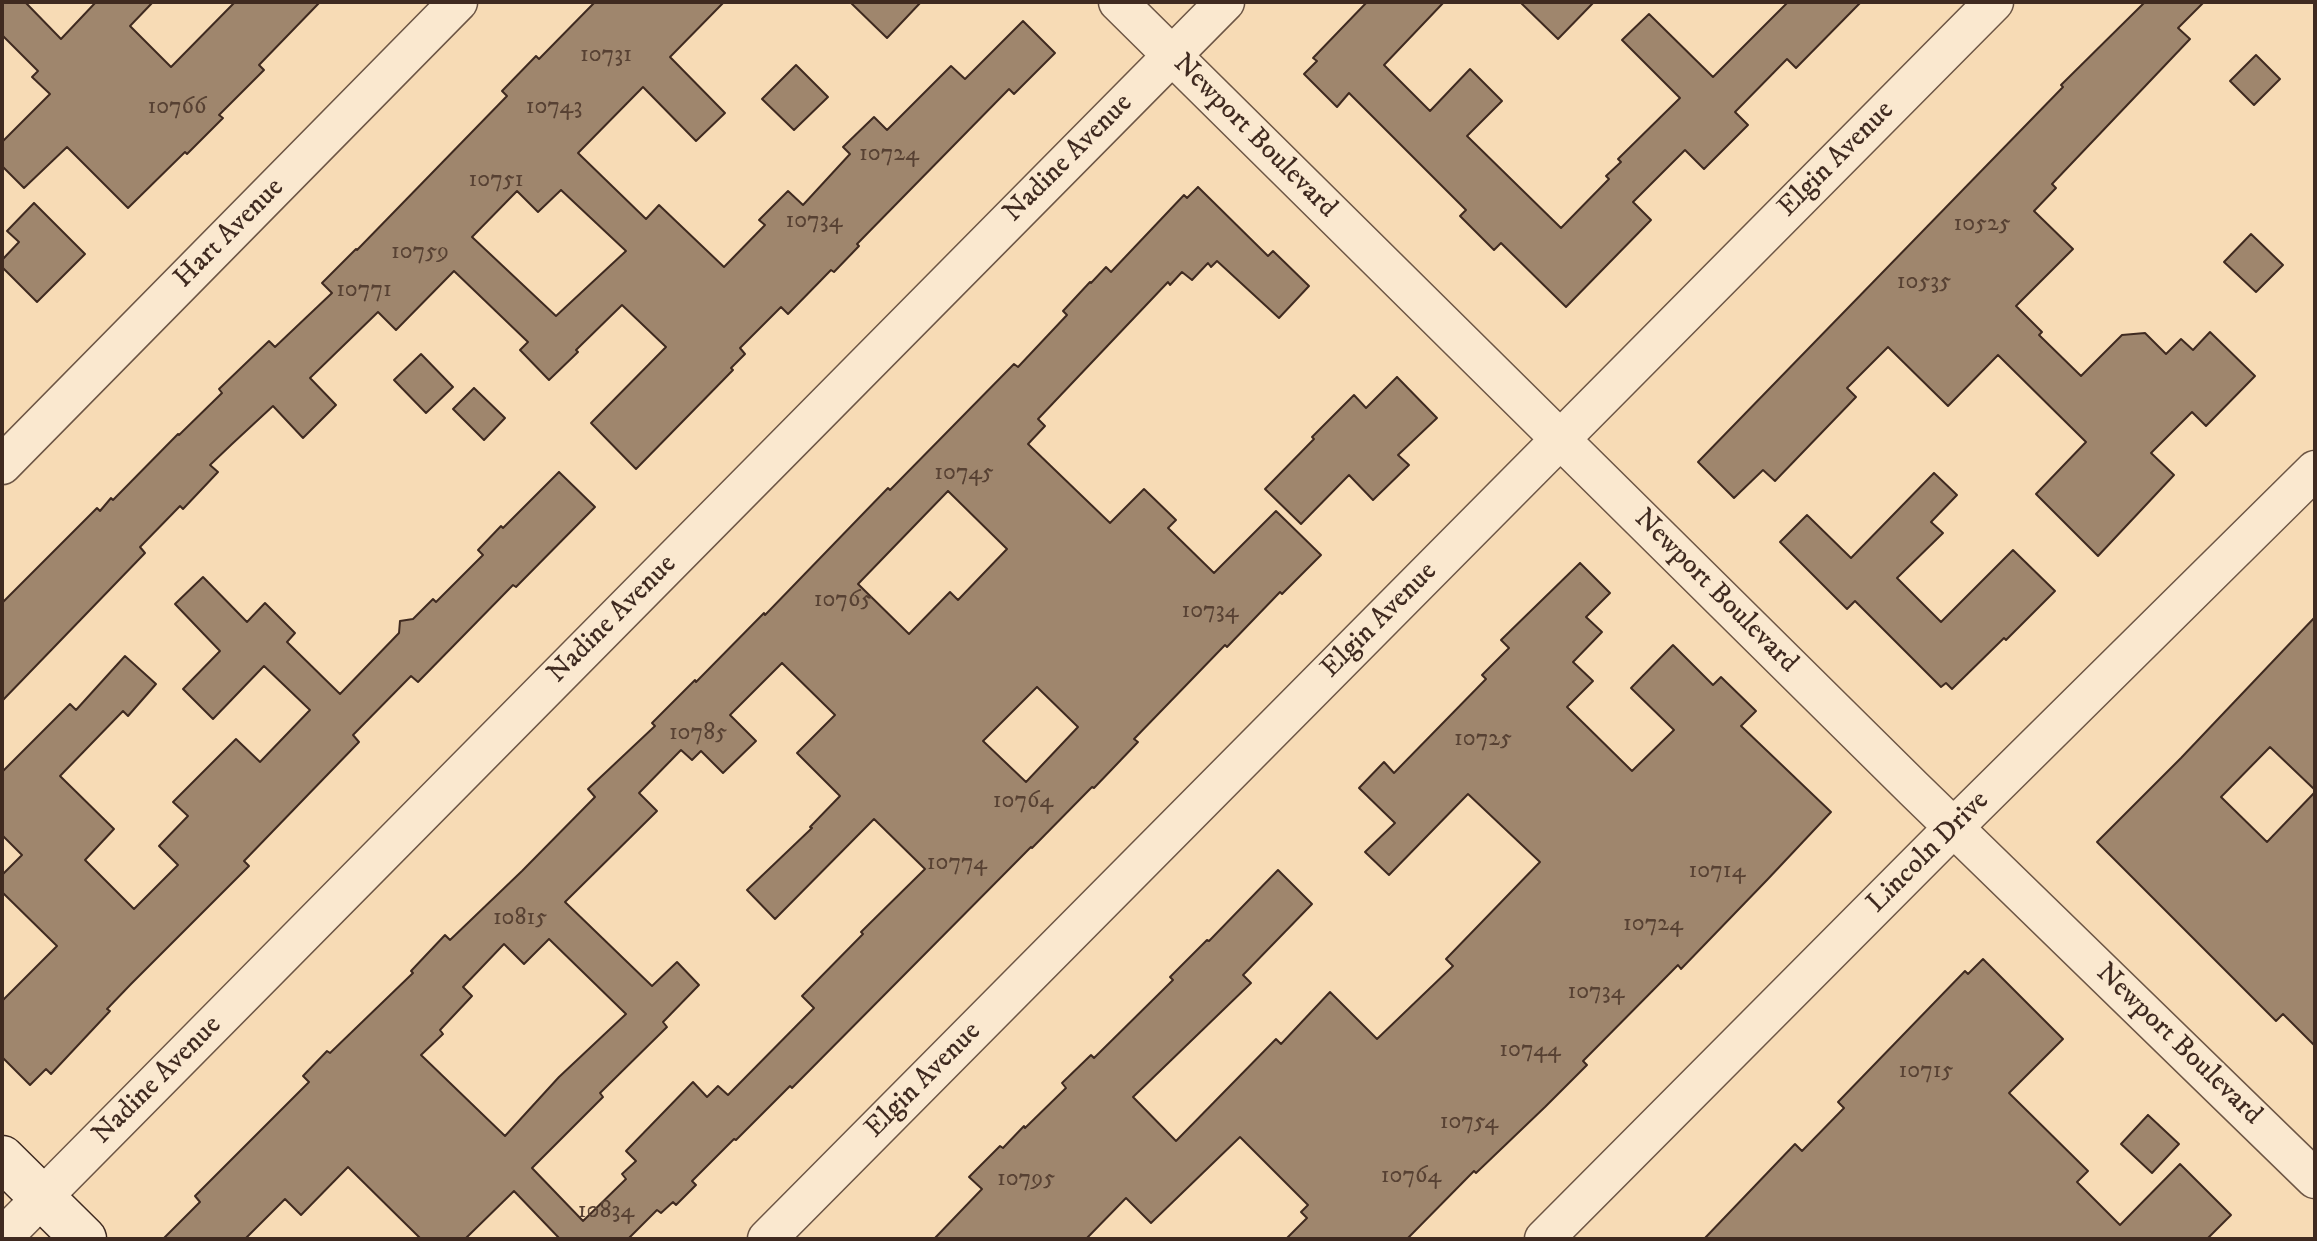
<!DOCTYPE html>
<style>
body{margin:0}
#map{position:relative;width:2317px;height:1241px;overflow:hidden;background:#f7dbb5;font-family:"IM FELL DW Pica",serif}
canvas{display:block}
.frame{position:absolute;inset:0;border:4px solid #3f2a20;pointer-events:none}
</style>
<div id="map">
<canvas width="2317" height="1241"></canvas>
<div class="frame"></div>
</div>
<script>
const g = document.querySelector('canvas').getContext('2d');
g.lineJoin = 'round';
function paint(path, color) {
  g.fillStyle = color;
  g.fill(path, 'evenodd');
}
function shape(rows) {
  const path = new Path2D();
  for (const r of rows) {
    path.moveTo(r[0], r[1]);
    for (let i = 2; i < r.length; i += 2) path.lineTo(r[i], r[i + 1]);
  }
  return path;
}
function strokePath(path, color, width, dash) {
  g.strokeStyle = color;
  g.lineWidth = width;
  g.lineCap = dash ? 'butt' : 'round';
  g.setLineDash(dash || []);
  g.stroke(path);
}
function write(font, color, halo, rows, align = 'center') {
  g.font = font + ' "IM FELL DW Pica",serif';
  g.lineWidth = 6;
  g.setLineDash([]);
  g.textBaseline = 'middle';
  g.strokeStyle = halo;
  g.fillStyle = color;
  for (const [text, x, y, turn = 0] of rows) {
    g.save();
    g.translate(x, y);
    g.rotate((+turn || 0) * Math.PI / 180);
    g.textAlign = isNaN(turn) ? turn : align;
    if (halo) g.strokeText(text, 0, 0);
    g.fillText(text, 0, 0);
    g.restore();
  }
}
const building = shape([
 [2,2,25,2,61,39,96,2,153,2,130,26,171,67,235,2,320,2,259,65,264,70,219,115,223,118,187,154,185,152,128,208,67,147,24,188,2,166,2,142,50,94,32,77,38,71,2,35,2,2],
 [595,2,724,2,670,57,725,113,696,141,643,87,578,153,646,219,659,205,724,267,765,225,759,220,788,191,803,205,850,154,843,147,874,117,887,130,951,66,965,79,1023,21,1055,53,1014,94,1009,89,857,244,859,246,834,272,831,270,788,314,781,307,740,348,745,354,731,368,733,370,636,469,591,423,666,347,622,305,576,350,578,352,549,380,520,350,528,342,454,271,396,330,378,312,310,378,336,405,303,438,273,406,232,444,210,465,218,472,183,509,180,506,140,547,145,553,2,701,2,603,97,508,100,511,111,498,113,500,178,434,179,435,222,393,219,389,269,341,275,347,332,293,322,283,356,249,357,250,507,96,502,91,536,56,539,59,595,2],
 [561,190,626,251,556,316,472,237,517,191,538,212,561,190],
 [850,2,921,2,887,38,850,2],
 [1367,2,1444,2,1384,65,1430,111,1470,69,1502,101,1467,136,1561,228,1609,179,1606,176,1621,162,1618,159,1680,98,1622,40,1649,14,1713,77,1788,2,1861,2,1796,68,1787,59,1735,112,1748,125,1704,169,1685,150,1633,202,1651,220,1566,307,1501,243,1494,250,1460,216,1466,210,1349,93,1337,107,1304,74,1317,61,1313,58,1367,2],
 [1520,2,1594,2,1558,39,1520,2],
 [2145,2,2204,2,2178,28,2190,39,2052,184,2056,188,2034,211,2073,249,2016,306,2042,332,2039,335,2081,376,2122,335,2145,333,2166,354,2181,339,2193,350,2210,332,2255,376,2206,426,2192,412,2151,453,2174,475,2098,556,2036,494,2086,442,1998,355,1948,406,1888,347,1847,388,1856,397,1775,481,1763,470,1734,498,1698,462,2063,87,2061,85,2145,2],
 [2256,55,2280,79,2254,105,2230,81,2256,55],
 [796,65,828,97,794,130,762,99,796,65],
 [1198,187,1268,256,1273,251,1309,286,1279,318,1217,261,1211,267,1208,263,1192,280,1182,272,1170,285,1168,282,1038,419,1045,426,1028,444,1110,523,1144,489,1176,520,1168,528,1214,573,1276,511,1321,555,1282,594,1280,592,1227,647,1225,645,1134,739,1138,742,1094,788,1092,787,1032,848,1031,847,792,1088,790,1086,736,1140,734,1139,692,1181,696,1185,676,1205,673,1202,661,1213,657,1210,628,1239,560,1239,514,1191,465,1239,421,1239,348,1167,301,1215,285,1199,245,1239,163,1239,200,1202,195,1196,309,1082,303,1076,327,1051,330,1053,413,973,411,971,445,935,450,940,522,871,595,797,588,789,655,726,652,723,695,680,696,682,764,613,765,615,888,488,890,490,1014,364,1018,367,1067,315,1063,311,1090,282,1091,283,1106,267,1111,272,1184,195,1187,198,1198,187],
 [948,491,1007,549,958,600,950,592,909,634,858,584,948,491],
 [782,663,835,715,797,753,840,796,810,827,812,828,747,890,775,919,874,819,925,869,861,932,863,934,802,996,814,1008,728,1095,718,1086,707,1097,693,1082,626,1151,636,1161,622,1174,626,1179,583,1221,532,1168,603,1097,600,1093,667,1027,663,1022,699,985,677,962,652,986,565,902,657,811,639,793,681,750,692,760,701,751,723,773,756,741,730,715,782,663],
 [1037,687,1078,727,1026,782,983,741,1037,687],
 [549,939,626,1014,559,1077,505,1136,421,1055,443,1034,440,1030,472,996,463,987,504,944,524,964,549,939],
 [34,203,85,254,37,302,2,267,2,260,19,242,7,231,34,203],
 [2251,234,2283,265,2256,292,2224,262,2251,234],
 [421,354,453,387,426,413,394,380,421,354],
 [1397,377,1437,418,1398,455,1409,465,1373,500,1349,475,1301,524,1265,489,1314,439,1312,437,1354,395,1366,408,1397,377],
 [474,388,505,418,484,440,453,409,474,388],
 [559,472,595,507,516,587,513,585,418,682,411,676,353,735,359,742,244,861,249,866,131,984,107,1009,110,1011,51,1074,46,1069,30,1085,2,1057,2,1001,57,946,2,892,2,875,22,855,2,835,2,772,70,704,76,710,125,656,156,684,128,716,123,711,60,776,114,829,85,860,134,909,178,865,159,846,188,816,173,802,236,739,260,762,310,710,264,666,213,719,183,689,220,651,175,604,203,577,247,622,265,603,295,633,287,642,340,694,399,633,400,621,413,619,433,599,436,602,483,555,478,550,501,526,503,528,559,472],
 [1934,473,1957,495,1931,522,1943,533,1897,578,1941,622,2013,550,2055,591,2006,640,2004,638,1952,689,1946,683,1941,687,1855,601,1847,609,1780,542,1807,515,1851,558,1934,473],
 [1580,563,1610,593,1586,617,1602,632,1573,662,1593,681,1567,707,1632,771,1674,730,1631,688,1673,645,1713,685,1721,677,1756,711,1741,726,1831,812,1767,880,1681,969,1678,965,1583,1061,1587,1065,1545,1107,1476,1173,1474,1171,1407,1239,1286,1239,1307,1218,1301,1212,1308,1205,1240,1137,1151,1223,1126,1198,1086,1239,934,1239,982,1189,969,1177,1000,1146,1003,1148,1024,1126,1025,1128,1066,1088,1062,1083,1091,1055,1094,1058,1173,980,1170,977,1207,940,1209,941,1278,870,1312,904,1243,975,1251,983,1133,1097,1176,1141,1276,1039,1281,1044,1330,992,1377,1039,1453,966,1446,959,1540,862,1468,794,1389,875,1365,852,1395,823,1359,788,1384,762,1394,773,1486,679,1482,675,1509,648,1501,640,1580,563],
 [2315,617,2315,790,2270,747,2221,797,2267,842,2315,792,2315,1046,2283,1014,2276,1021,2097,842,2181,758,2315,617],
 [1983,959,2063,1039,2009,1093,2088,1171,2077,1182,2120,1225,2180,1164,2231,1215,2207,1239,1704,1239,1795,1144,1802,1151,1844,1108,1838,1102,1965,971,1968,974,1983,959],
 [2148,1115,2179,1144,2152,1173,2121,1144,2148,1115]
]);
const street = shape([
 [1118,2,1914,789,2315,1179],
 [2,465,458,2],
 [2,1238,1225,2],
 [767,1239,1994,2],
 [1544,1239,1955,826,2315,470]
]);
const secondary = shape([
 [2,1158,84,1239]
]);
const numberNames = [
 ["10731",606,56],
 ["10766",177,108],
 ["10743",554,108],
 ["10724",889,155],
 ["10751",496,181],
 ["10734",814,222],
 ["10525",1982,225],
 ["10759",420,253],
 ["10535",1924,283],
 ["10771",364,291],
 ["10745",964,474],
 ["10765",843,601],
 ["10734",1210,612],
 ["10785",698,734],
 ["10725",1483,740],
 ["10764",1023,802],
 ["10774",957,864],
 ["10714",1717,872],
 ["10815",520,919],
 ["10724",1653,925],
 ["10734",1596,993],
 ["10744",1530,1051],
 ["10715",1926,1072],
 ["10754",1469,1123],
 ["10764",1411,1177],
 ["10795",1026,1180],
 ["10834",606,1212]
];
const streetNames = [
 ["Newport Boulevard",1254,137,45],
 ["Nadine Avenue",1069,159,-45],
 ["Elgin Avenue",1837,160,-45],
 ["Hart Avenue",230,234,-45],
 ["Newport Boulevard",1715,592,45],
 ["Nadine Avenue",613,620,-45],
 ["Elgin Avenue",1380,621,-45],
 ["Lincoln Drive",1929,853,-45],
 ["Newport Boulevard",2178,1045,44],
 ["Nadine Avenue",158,1081,-45],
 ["Elgin Avenue",924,1081,-45]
];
paint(building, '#9f866d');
strokePath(building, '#3f2a20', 2);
strokePath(street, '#6d5645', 41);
strokePath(secondary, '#3f2a20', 47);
strokePath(street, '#fae8cf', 38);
strokePath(secondary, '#fae8cf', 44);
write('24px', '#574133', null, numberNames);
write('28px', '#3f2a20', '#fae8cf', streetNames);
</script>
